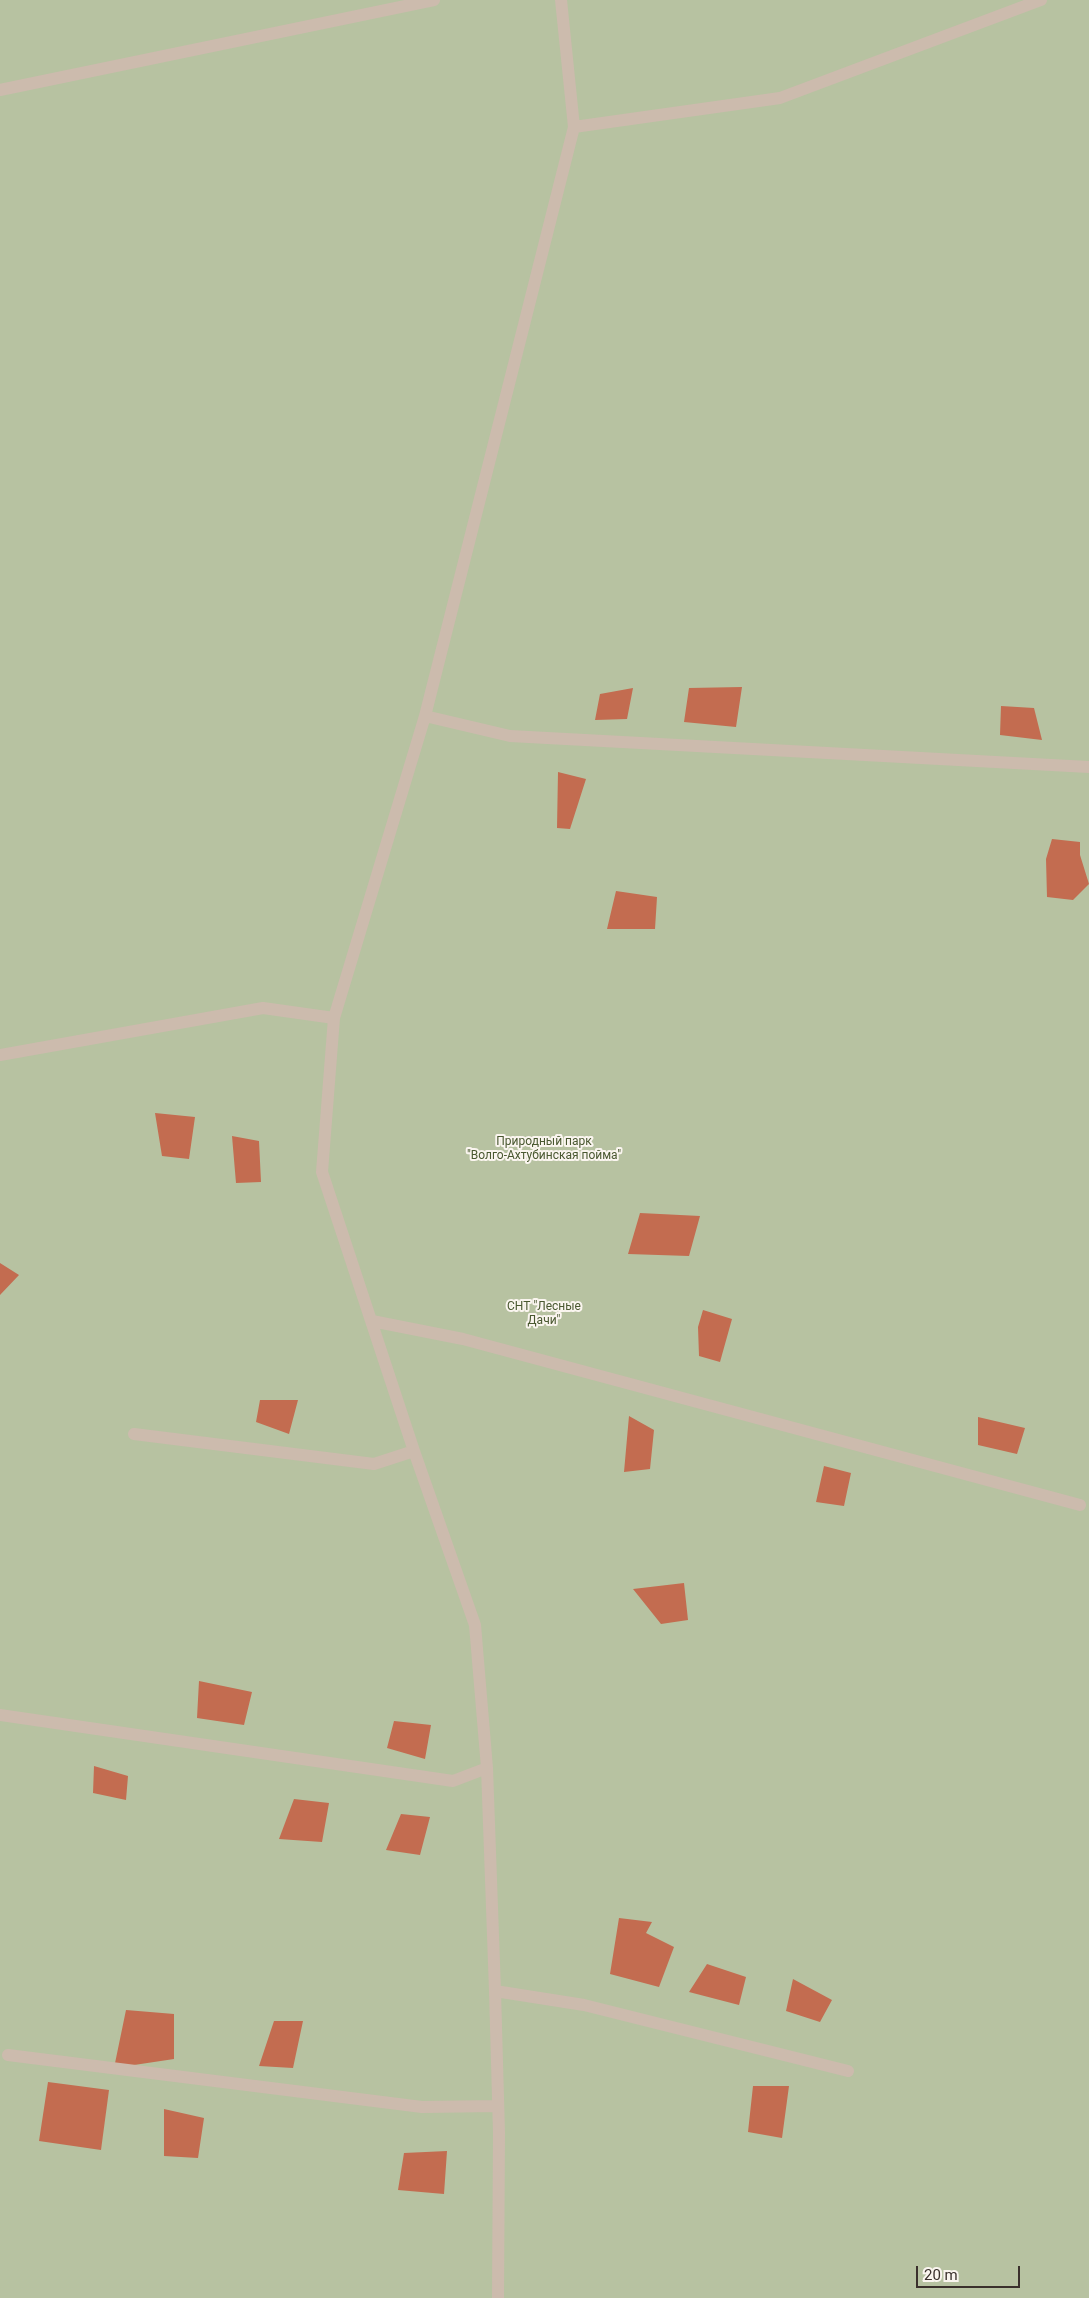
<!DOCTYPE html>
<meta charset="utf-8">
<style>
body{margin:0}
#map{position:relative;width:1089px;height:2298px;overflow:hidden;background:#f3ebe2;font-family:Roboto,sans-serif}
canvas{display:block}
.scale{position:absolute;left:916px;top:2266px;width:104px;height:22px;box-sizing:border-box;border:2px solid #3a302c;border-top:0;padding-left:6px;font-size:15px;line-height:18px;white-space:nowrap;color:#3a302c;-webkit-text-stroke:4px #faf5ef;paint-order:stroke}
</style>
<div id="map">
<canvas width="1089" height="2298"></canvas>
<div class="scale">20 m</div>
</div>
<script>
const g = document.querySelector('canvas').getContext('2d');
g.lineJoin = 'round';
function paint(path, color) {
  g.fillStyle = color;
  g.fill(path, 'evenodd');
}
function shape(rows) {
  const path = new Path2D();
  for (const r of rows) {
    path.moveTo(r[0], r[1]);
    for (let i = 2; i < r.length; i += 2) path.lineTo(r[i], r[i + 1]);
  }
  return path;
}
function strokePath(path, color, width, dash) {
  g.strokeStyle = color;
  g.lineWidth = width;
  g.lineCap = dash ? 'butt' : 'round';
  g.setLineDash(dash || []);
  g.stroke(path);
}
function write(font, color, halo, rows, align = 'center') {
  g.font = font + ' Roboto,sans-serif';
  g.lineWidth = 4;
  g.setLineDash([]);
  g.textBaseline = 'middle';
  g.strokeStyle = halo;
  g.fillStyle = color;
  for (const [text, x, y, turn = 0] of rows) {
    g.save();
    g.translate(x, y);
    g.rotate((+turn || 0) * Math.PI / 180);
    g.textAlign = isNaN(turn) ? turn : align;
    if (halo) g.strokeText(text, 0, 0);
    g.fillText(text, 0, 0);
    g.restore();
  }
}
const green = shape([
 [0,0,1089,0,1089,2298,0,2298]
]);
const building = shape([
 [742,687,736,727,684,722,689,688],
 [633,688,627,719,595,720,600,694],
 [1001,706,1034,708,1042,740,1000,735],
 [558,772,586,779,570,829,557,828],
 [1052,839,1080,842,1080,855,1089,884,1073,900,1047,897,1046,859],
 [616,891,657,897,655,929,607,929],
 [155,1113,195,1117,189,1159,162,1156],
 [232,1136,259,1141,261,1182,236,1183],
 [640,1213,700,1216,689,1256,628,1254],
 [0,1263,19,1275,0,1295],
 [703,1310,732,1319,720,1362,699,1356,698,1327],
 [260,1400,298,1400,289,1434,256,1422],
 [629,1416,654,1430,650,1469,624,1472],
 [978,1417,1025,1428,1017,1454,978,1445],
 [824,1466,851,1473,844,1506,816,1502],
 [684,1583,688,1620,661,1624,633,1589],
 [199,1681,252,1692,244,1725,197,1718],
 [394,1721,431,1725,425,1759,387,1748],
 [94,1766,128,1776,126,1800,93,1793],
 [294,1799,329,1803,322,1842,279,1839],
 [401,1814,430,1817,420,1855,386,1850],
 [619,1918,652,1922,646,1933,674,1947,659,1987,610,1974],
 [707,1964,746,1977,739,2005,689,1992],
 [793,1979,832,2000,820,2022,786,2011],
 [126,2010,174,2014,174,2059,114,2068],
 [274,2021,303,2021,293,2068,259,2066],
 [48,2082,109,2090,101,2150,39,2141],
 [753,2086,789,2086,782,2138,748,2132],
 [164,2109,204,2118,198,2158,164,2156],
 [447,2151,444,2194,398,2190,404,2153]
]);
const minor = shape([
 [0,90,434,0],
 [574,127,780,98,1041,0],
 [425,716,510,736,1089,767],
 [0,1055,263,1008,334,1018],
 [372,1321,463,1339,1080,1505],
 [134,1434,374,1464,414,1451],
 [0,1715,453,1781,487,1768],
 [495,1991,584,2005,848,2071],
 [8,2055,422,2107,498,2106],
 [498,2298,499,2133,495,1991,487,1768,475,1625,414,1451,322,1172,334,1018,425,716,574,127,561,0]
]);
const parkNames = [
 ["Природный парк",544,1142],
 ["\"Волго-Ахтубинская пойма\"",544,1156],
 ["СНТ \"Лесные",544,1307],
 ["Дачи\"",544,1321]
];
paint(green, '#b7c2a1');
paint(building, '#c36c50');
strokePath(minor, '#ccbbad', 12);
write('12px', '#495830', '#faf5ef', parkNames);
</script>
